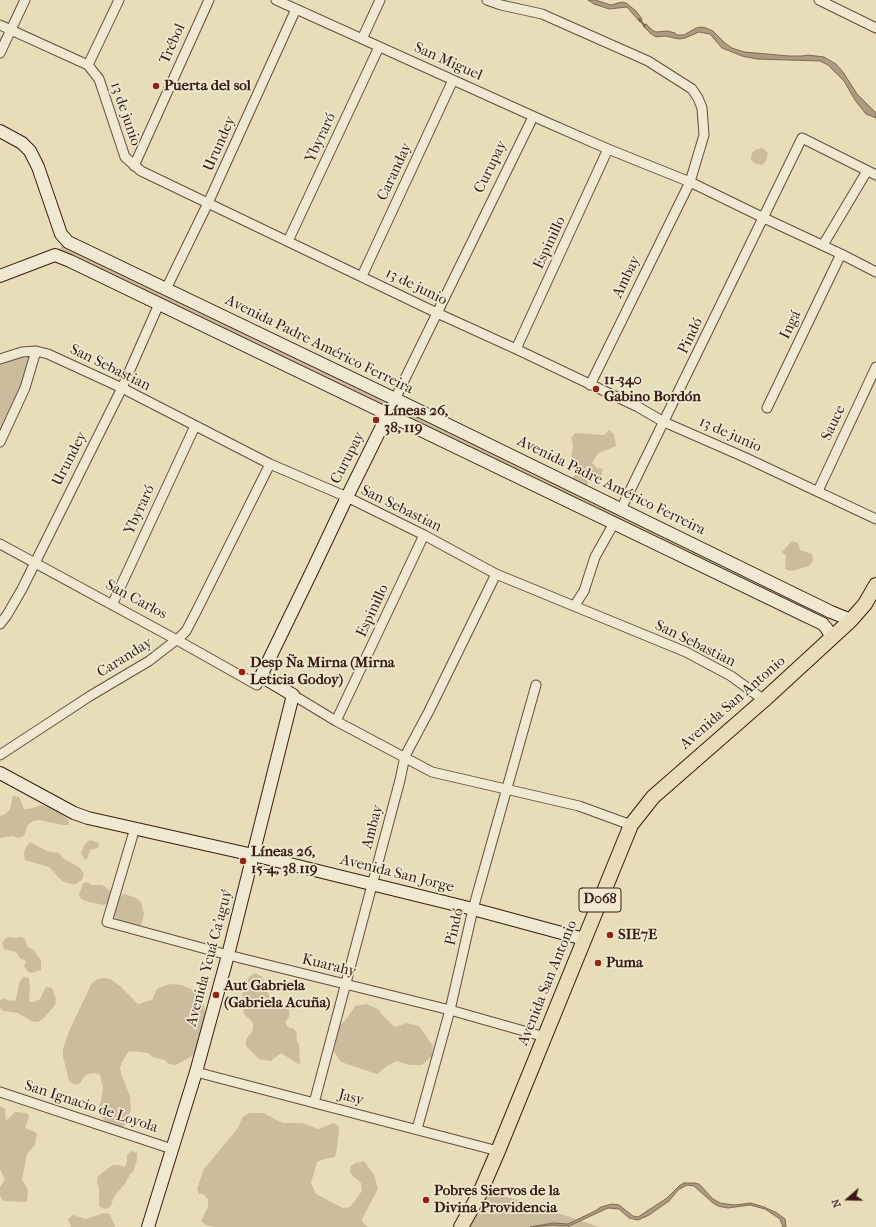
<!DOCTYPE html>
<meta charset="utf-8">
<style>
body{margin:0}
#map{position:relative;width:876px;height:1227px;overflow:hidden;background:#e8ddb9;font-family:"IM FELL French Canon",serif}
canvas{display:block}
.north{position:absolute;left:828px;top:1179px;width:40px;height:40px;-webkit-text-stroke:3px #f0e9d2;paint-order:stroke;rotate:250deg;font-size:11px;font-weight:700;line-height:16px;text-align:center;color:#391c12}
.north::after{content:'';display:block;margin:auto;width:14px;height:18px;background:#391c12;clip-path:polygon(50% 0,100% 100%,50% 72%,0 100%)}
</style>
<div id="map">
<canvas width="876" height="1227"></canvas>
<div class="north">N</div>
</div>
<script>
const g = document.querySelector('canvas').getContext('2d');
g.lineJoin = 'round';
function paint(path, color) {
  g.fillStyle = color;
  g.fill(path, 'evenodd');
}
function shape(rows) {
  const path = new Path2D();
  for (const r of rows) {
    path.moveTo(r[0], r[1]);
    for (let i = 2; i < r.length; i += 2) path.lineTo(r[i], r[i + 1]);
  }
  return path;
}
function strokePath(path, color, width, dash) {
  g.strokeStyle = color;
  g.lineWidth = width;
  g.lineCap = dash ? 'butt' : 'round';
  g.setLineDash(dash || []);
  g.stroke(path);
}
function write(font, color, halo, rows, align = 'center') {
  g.font = font + ' "IM FELL French Canon",serif';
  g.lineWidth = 3.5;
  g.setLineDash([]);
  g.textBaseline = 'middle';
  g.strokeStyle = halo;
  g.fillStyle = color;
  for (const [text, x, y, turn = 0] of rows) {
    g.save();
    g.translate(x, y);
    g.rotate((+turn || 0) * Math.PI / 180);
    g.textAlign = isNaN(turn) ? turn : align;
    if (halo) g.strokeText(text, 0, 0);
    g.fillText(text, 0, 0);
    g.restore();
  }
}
const green = shape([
 [762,148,768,153,766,161,762,165,754,163,751,160,752,153,755,150],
 [63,244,390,400,391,410,58,252],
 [21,357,29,357,21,386,0,429,0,365],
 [397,405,572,482,573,477,577,473,574,462,571,458,573,445,571,438,575,433,604,435,609,430,614,434,616,446,599,453,595,458,592,463,597,468,603,469,601,477,589,479,585,491,816,611,814,619,811,622,805,624,393,422,393,412],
 [792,541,798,543,800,550,812,554,813,561,809,566,791,571,785,569,786,556,782,552],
 [13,796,19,797,24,809,29,809,41,805,53,809,68,819,69,825,63,825,39,820,33,821,28,825,24,836,18,838,12,836,0,838,0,816,6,814,10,809],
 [90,840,99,843,98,848,90,850,87,859,85,860,81,853,85,844],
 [30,842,47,851,59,853,63,858,80,868,84,874,82,880,74,885,62,881,49,867,25,860,24,853,26,847],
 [87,882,92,885,102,885,115,894,110,903,104,905,85,901,80,898,79,895,83,883],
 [125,894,136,898,141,902,144,914,141,925,122,924,113,914,119,897],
 [9,937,15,938,21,937,24,938,28,947,34,950,37,955,39,957,41,960,41,970,31,973,28,972,24,966,26,961,20,958,16,952,4,949,2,943,6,938],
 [255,973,261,976,264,981,272,1004,284,1007,289,1010,289,1017,285,1022,288,1027,294,1029,297,1034,296,1039,299,1045,300,1065,281,1053,271,1061,259,1059,246,1046,246,1040,253,1030,253,1023,244,1014,242,995,249,977],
 [23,977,29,978,30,990,29,1002,35,1002,40,999,46,987,52,988,56,999,55,1005,43,1019,38,1022,31,1021,18,1013,3,1011,0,1008,0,1000,5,998,6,1000,15,1001,17,995,19,983],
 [104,978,110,979,120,986,138,1004,152,1000,157,989,169,984,182,985,193,990,201,998,204,1004,206,1023,197,1052,192,1056,176,1065,169,1064,165,1060,153,1057,148,1053,129,1051,122,1062,120,1068,121,1074,130,1096,131,1108,128,1120,120,1131,104,1120,100,1114,99,1107,101,1101,103,1088,100,1075,94,1073,88,1074,83,1078,80,1083,75,1085,69,1081,63,1056,63,1049,69,1031,92,983,98,979],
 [366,1004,378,1009,386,1019,395,1027,407,1023,419,1026,433,1046,432,1056,422,1065,409,1065,397,1061,387,1066,377,1074,341,1062,334,1052,339,1027,348,1017,355,1006],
 [0,1106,5,1109,6,1121,15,1112,27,1113,29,1116,25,1128,37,1133,35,1145,27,1154,22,1179,28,1190,27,1202,3,1201,0,1195,0,1187,5,1180,0,1169],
 [249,1113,263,1113,283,1123,302,1123,318,1129,334,1123,339,1127,337,1148,335,1157,324,1159,317,1162,311,1183,316,1194,343,1208,350,1207,362,1191,361,1183,353,1176,350,1172,351,1166,356,1163,364,1161,374,1175,378,1189,362,1219,364,1224,368,1227,214,1227,206,1225,201,1221,208,1207,208,1199,203,1194,199,1194,197,1189,204,1169,238,1128,242,1118],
 [131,1151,137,1153,137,1160,133,1172,131,1173,124,1185,115,1195,110,1207,105,1209,99,1206,99,1188,97,1182,98,1176,113,1165,119,1165,125,1167,127,1162,127,1155],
 [488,1191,558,1213,599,1227,465,1227],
 [104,1213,110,1214,115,1227,71,1227,68,1219,73,1215,86,1219]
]);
const water = shape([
 [588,0,595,0,611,5,622,2,626,3,636,11,642,19,640,22,627,7,609,9,594,4,588,0],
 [646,24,652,30,656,32,667,31,675,33,677,35,684,35,696,28,701,27,706,28,713,31,725,43,732,48,744,52,789,56,802,56,808,55,824,57,836,64,843,72,857,94,876,113,876,118,866,114,855,100,844,81,828,65,820,61,757,59,742,56,722,48,710,34,699,32,685,38,679,39,665,36,656,37,650,33,643,26,646,24],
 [684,1183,694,1183,699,1184,713,1199,720,1203,734,1205,751,1203,764,1207,777,1213,785,1219,786,1227,783,1227,780,1219,765,1209,750,1205,728,1208,718,1206,713,1203,694,1186,687,1185,678,1190,669,1201,649,1215,638,1220,629,1218,619,1209,608,1208,569,1226,553,1225,530,1227,553,1223,568,1224,595,1211,601,1207,612,1204,619,1205,633,1216,638,1217,667,1198,679,1186,684,1183]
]);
const stream = shape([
 [639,19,645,26]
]);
const street = shape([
 [276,0,546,122,608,149,690,182,764,218,841,254,876,272],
 [487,0,501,5,542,14,648,61,692,89,698,98,702,108,704,135,690,182,590,385],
 [819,0,876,28],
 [0,25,88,65,99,79,125,157,141,171,437,313,516,349,638,407,664,422,744,457,876,519],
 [362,39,380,0],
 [0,53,25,0],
 [88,65,119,0],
 [134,166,209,0],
 [288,241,379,47],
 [823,245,867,171],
 [362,276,453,80],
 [166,289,208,203,296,9],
 [516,349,608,149],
 [0,359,22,352,36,351,48,354,122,388,270,464,347,497,424,535,496,574,686,652,731,676,764,700],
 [395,399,533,117],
 [767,408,841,254],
 [0,442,25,388,36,351],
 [818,491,876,367],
 [621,509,802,138,876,175],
 [0,544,177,640,257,685,261,676],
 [112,605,195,426],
 [575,605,584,591,595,557,614,523],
 [0,624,7,615,22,589,122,388,159,304],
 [293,695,336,721,432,772,579,806,631,825],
 [336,721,424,535],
 [0,755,90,696,149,661,180,637,186,631,197,610,270,464],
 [135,828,107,922,228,955,450,1010,545,1037],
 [196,1072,498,1151],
 [0,1092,172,1149],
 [314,1103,400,780,405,756,429,711,496,574],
 [417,1129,450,1010,473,909,536,685]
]);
const secondary = shape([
 [0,131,22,143,30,151,38,167,61,234,68,242,395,399,831,612,851,620],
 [0,276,55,255,70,261,823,624,827,629,832,638],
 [0,773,74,813,88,818,253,855,473,909,584,939],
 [148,1227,196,1072,228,955,293,695,261,676,312,571,347,497,391,408]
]);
const primary = shape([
 [461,1227,479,1195,498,1151,631,825,653,797,764,700,851,620,865,604,876,585]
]);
const markers = [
 [156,86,4,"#8f2418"],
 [596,389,4,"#8f2418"],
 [376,420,4,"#8f2418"],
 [242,672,4,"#8f2418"],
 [243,861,4,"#8f2418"],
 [610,935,4,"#8f2418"],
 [598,963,4,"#8f2418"],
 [216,995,4,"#8f2418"],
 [426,1200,4,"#8f2418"]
];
const shields = [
 [600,900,42]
];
const shieldNames = [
 ["D068",600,900]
];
const streetNames = [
 ["Trébol",173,44,-66],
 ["San Miguel",448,62,24],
 ["13 de junio",125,114,71],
 ["Ybyraró",321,138,-65],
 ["Urundey",220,144,-66],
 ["Curupay",491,167,-64],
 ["Caranday",395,172,-65],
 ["Espinillo",550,243,-65],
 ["Ambay",627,277,-64],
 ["13 de junio",416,287,26],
 ["Ingá",791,325,-64],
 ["Pindó",691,336,-64],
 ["Avenida Padre Américo Ferreira",319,345,26],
 ["San Sebastian",110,368,26],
 ["Sauce",834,423,-65],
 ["13 de junio",730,435,24],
 ["Curupay",348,458,-63],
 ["Urundey",70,459,-63],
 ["Avenida Padre Américo Ferreira",611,486,26],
 ["San Sebastian",401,509,26],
 ["Ybyraró",140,510,-65],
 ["San Carlos",136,600,28],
 ["Espinillo",373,611,-65],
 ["San Sebastian",695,644,26],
 ["Caranday",125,658,-32],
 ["Avenida San Antonio",733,703,-41],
 ["Ambay",373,827,-75],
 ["Avenida San Jorge",397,874,14],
 ["Pindó",455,927,-77],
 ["Avenida Ycuá Ca'aguý",210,958,-75],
 ["Kuarahy",329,966,14],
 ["Avenida San Antonio",548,983,-68],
 ["Jasy",351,1098,15],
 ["San Ignacio de Loyola",91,1107,18]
];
const poiNames = [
 ["Puerta del sol",164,86],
 ["11-340",604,380],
 ["Gabino Bordón",604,397],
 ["Líneas 26,",384,411],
 ["38, 119",384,428],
 ["Desp Ña Mirna (Mirna",250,663],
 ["Leticia Godoy)",250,680],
 ["Líneas 26,",251,852],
 ["15-4, 38 119",251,869],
 ["SIE7E",618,935],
 ["Puma",606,963],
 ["Aut Gabriela",224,986],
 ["(Gabriela Acuña)",224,1003],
 ["Pobres Siervos de la",434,1191],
 ["Divina Providencia",434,1208]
];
paint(green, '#cabc9d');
paint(water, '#ac9b80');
strokePath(water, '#7e6854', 1);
strokePath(stream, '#7e6854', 2);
strokePath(street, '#654c3c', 11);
strokePath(secondary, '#391c12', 14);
strokePath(primary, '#391c12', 16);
strokePath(street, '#f0e9d2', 9);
strokePath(secondary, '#f0e9d2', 12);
strokePath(primary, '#e8ddb9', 14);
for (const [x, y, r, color] of markers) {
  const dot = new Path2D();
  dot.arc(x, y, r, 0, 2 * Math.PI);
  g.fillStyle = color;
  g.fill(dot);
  strokePath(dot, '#f0e9d2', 1.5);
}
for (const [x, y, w] of shields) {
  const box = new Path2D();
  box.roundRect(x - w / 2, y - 12, w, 24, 3);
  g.fillStyle = '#f0e9d2';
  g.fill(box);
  strokePath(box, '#391c12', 1);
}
write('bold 14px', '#391c12', null, shieldNames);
write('15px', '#391c12', '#f0e9d2', streetNames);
write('bold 15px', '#391c12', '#f0e9d2', poiNames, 'left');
</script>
